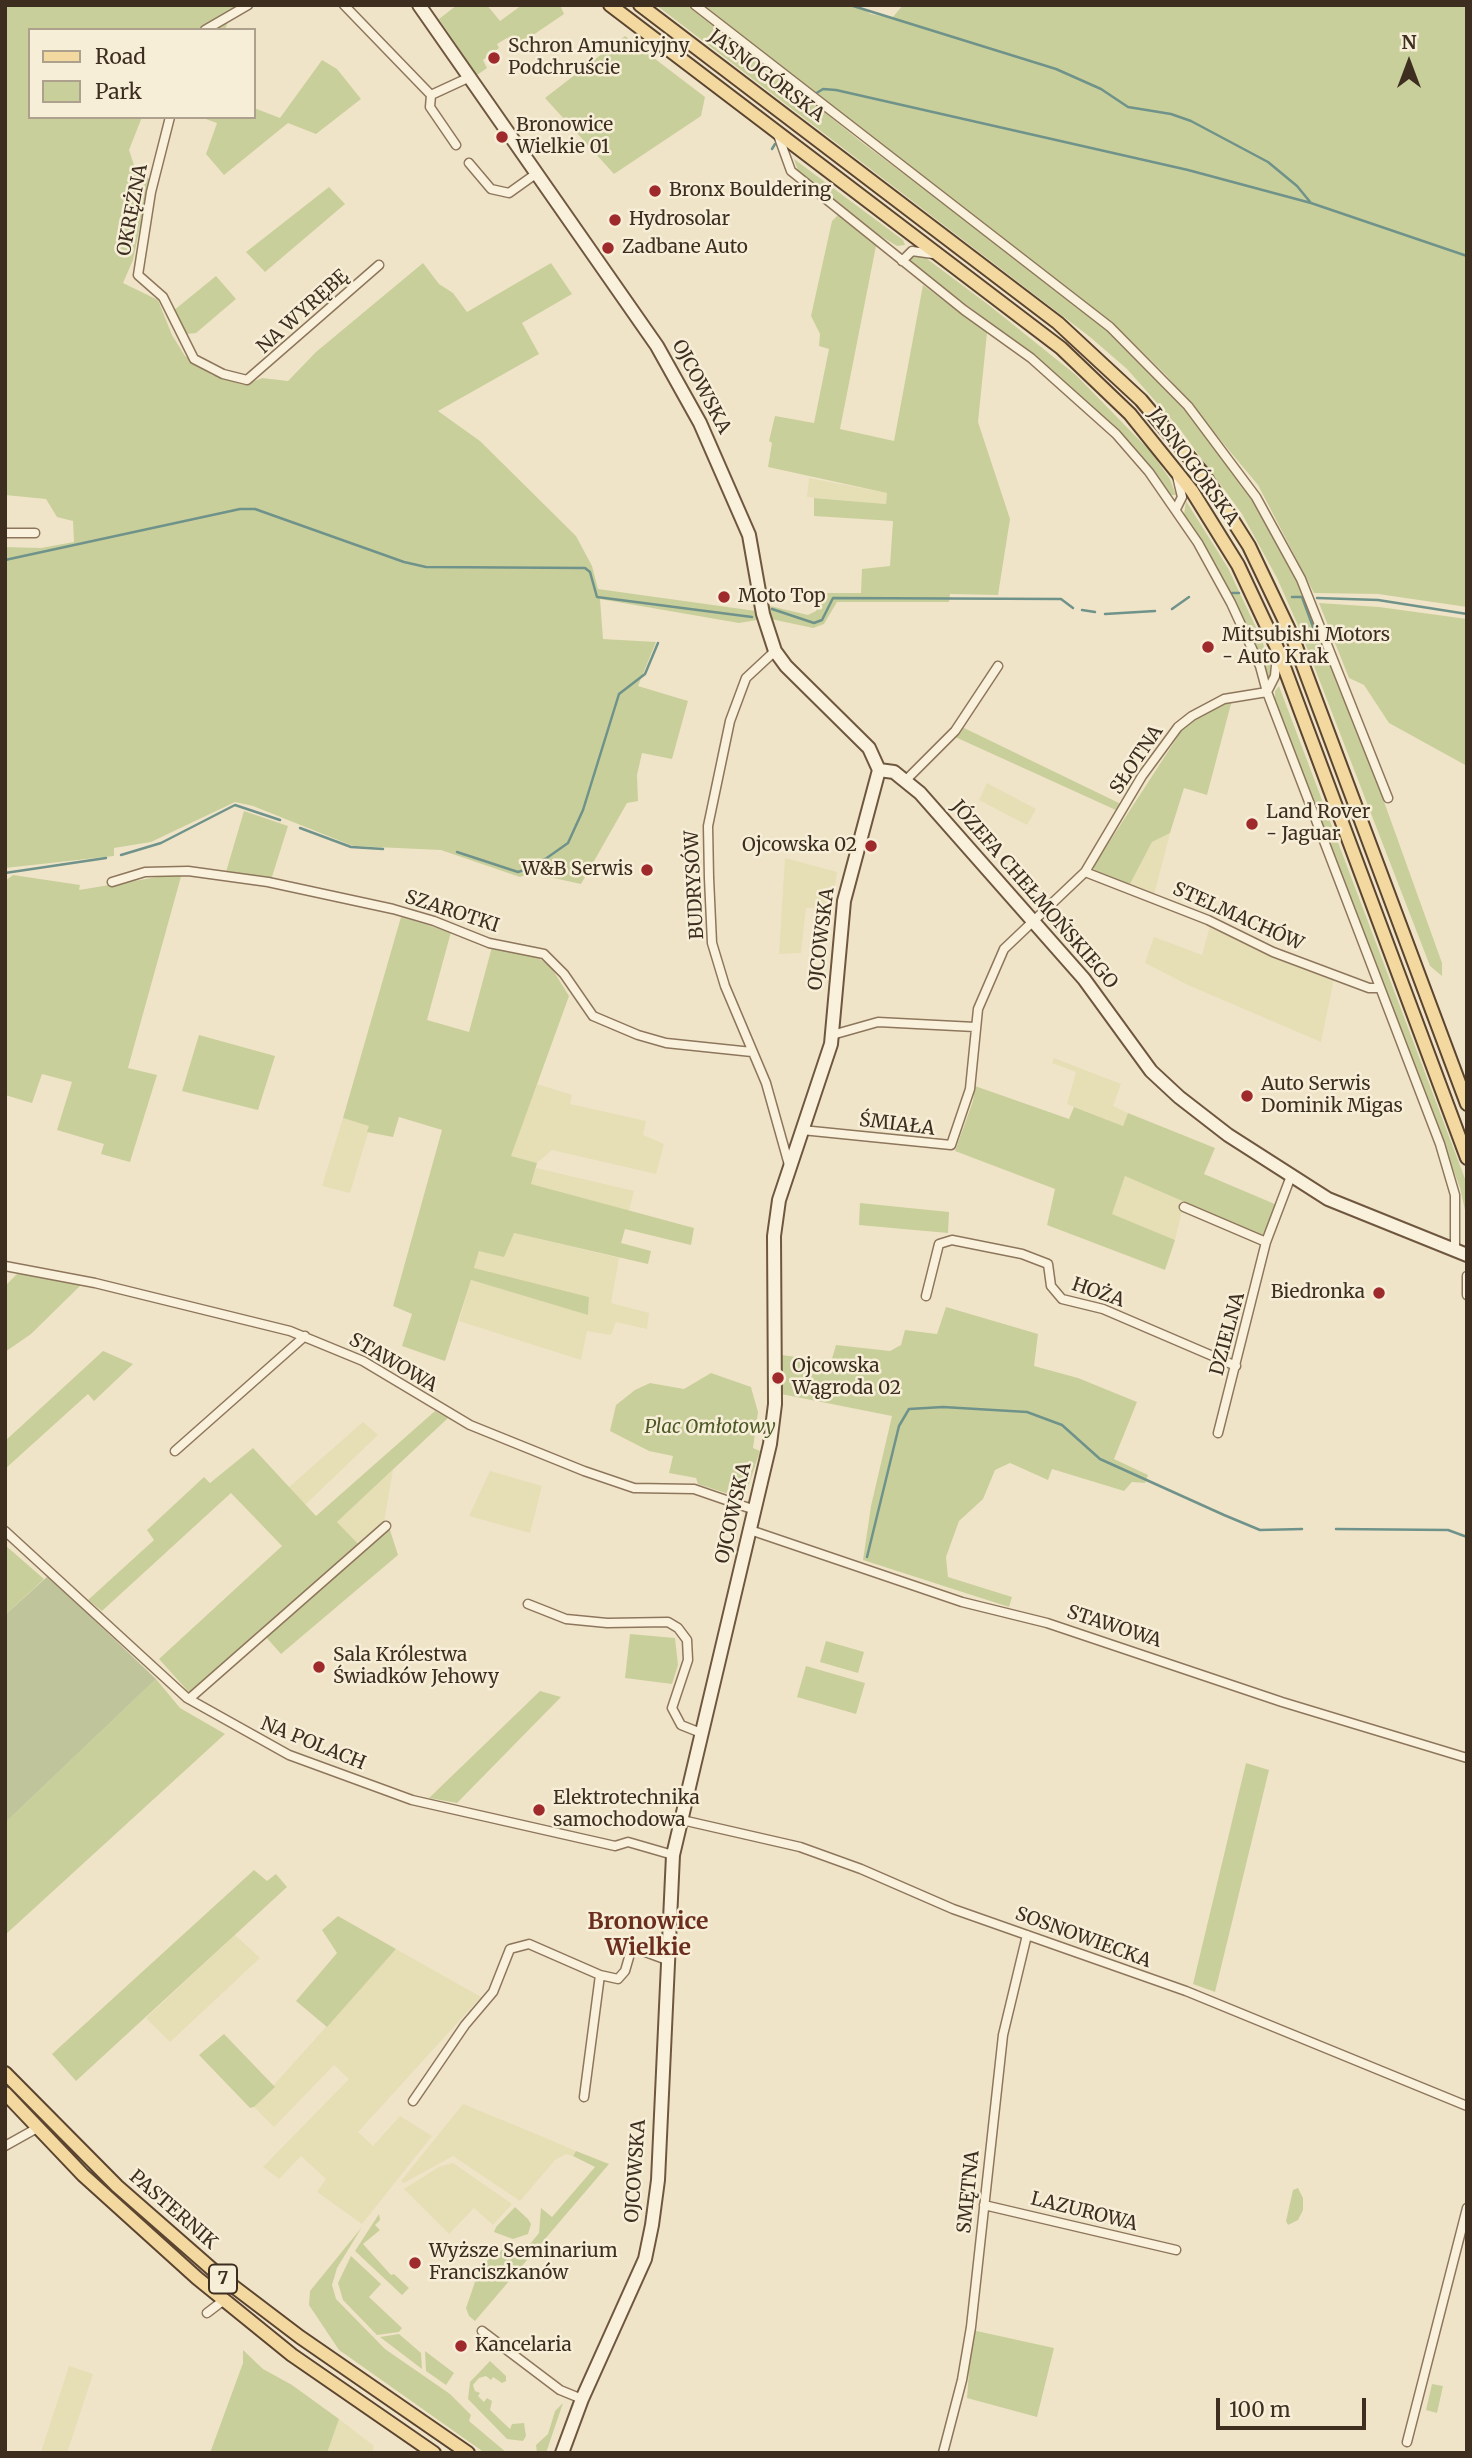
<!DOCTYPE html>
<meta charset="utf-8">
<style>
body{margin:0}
#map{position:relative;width:1472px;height:2458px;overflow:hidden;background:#f0e4c8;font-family:Merriweather,serif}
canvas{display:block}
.frame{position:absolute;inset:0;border:7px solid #3d2e20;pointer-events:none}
.legend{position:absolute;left:28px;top:28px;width:228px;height:91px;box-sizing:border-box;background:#f7eed8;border:2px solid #ada18e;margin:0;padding:9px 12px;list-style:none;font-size:21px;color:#3d2e20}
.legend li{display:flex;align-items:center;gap:14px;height:35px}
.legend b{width:35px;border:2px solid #ada18e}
.north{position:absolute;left:1374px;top:28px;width:70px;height:70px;-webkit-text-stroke:5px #f7eed8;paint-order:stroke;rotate:0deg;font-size:19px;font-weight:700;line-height:28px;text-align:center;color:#3d2e20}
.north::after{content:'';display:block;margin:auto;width:24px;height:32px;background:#3d2e20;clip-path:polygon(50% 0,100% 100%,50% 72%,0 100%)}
.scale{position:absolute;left:1216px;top:2398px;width:150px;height:32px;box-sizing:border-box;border:4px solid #3d2e20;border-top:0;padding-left:9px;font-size:21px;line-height:24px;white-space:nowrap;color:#3d2e20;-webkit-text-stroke:5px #f7eed8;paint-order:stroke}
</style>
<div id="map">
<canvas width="1472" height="2458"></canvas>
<div class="frame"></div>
<ul class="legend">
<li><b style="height:9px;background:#f3d9a0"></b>Road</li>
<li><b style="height:19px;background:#c9cf9b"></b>Park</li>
</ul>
<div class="north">N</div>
<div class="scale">100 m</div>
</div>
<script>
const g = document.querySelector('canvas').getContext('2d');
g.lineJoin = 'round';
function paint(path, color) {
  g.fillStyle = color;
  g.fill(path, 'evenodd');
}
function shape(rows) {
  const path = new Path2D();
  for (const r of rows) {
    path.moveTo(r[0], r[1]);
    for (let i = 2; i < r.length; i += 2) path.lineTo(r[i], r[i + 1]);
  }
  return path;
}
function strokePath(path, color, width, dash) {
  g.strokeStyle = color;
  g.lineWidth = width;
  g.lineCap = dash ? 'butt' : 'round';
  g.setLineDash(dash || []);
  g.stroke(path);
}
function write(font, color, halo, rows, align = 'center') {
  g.font = font + ' Merriweather,serif';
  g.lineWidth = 5;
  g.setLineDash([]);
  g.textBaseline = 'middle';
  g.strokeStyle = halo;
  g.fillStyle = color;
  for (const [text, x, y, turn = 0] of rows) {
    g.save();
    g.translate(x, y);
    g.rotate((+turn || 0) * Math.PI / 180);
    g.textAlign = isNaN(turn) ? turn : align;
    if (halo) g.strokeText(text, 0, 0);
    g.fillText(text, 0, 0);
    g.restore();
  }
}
const farmland = shape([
 [809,478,887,493,886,504,807,497],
 [987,783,1036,809,1027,825,979,800],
 [1170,833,1154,895,1130,884,1152,842],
 [785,858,837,872,832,907,806,908,801,953,779,954],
 [1210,926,1334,979,1321,1042,1188,985,1145,963,1154,937,1202,955],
 [1054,1058,1121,1084,1113,1106,1128,1113,1123,1126,1067,1104,1076,1072,1052,1063],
 [537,1084,572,1095,570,1104,646,1121,643,1135,664,1144,656,1174,552,1150,537,1163,511,1156],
 [343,1118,370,1126,350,1193,322,1186],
 [536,1168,634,1191,629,1211,531,1184],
 [1125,1176,1184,1202,1175,1240,1111,1214],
 [514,1233,619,1258,611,1303,649,1313,647,1329,616,1322,611,1335,587,1331,581,1360,459,1321,471,1280,588,1315,589,1297,474,1268,479,1251],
 [363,1422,378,1435,305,1505,289,1487],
 [393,1470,384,1522,357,1545,337,1522],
 [490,1471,542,1486,530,1533,469,1516],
 [235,1935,260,1958,170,2042,146,2018],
 [396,1949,481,1997,358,2132,373,2146,400,2116,432,2136,362,2224,317,2192,326,2179,301,2156,279,2179,263,2167,349,2079,334,2065,274,2127,254,2107],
 [463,2104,536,2134,576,2151,573,2156,566,2154,555,2160,520,2201,453,2156,404,2183,401,2181],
 [453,2163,512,2204,493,2225,474,2208,449,2234,404,2189,439,2167],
 [69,2366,93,2374,67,2453,45,2453,41,2452],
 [339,2419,374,2446,372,2453,327,2453]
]);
const green = shape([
 [5,5,234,5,225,30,30,30,30,117,142,117,129,150,136,171,150,179,133,260,123,283,158,300,172,335,185,356,212,375,244,385,262,378,288,381,316,352,423,263,439,284,453,293,467,312,551,263,572,294,522,323,539,354,438,411,480,441,576,536,592,566,598,589,756,611,757,620,739,623,600,599,603,639,656,642,638,686,688,701,672,759,642,753,637,775,638,801,627,803,581,884,531,873,520,877,441,850,353,846,253,806,235,802,151,842,114,848,114,856,5,868,5,547,41,548,74,542,73,521,57,517,46,499,5,495],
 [457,5,487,5,500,21,522,5,560,5,564,14,514,48,507,38,497,44,499,48,483,60,487,68,477,75,439,19],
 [656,5,689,5,767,65,860,141,1088,312,1162,381,1192,416,1260,510,1299,584,1368,757,1442,963,1442,976,1430,966,1300,630,1277,578,1242,514,1179,428,1127,369,1090,337],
 [702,5,857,5,871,14,892,18,903,5,1467,5,1467,607,1378,594,1314,593,1258,485,1166,375,1127,337],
 [625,36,705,97,701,116,614,174,545,98],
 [322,60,337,69,361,99,316,134,288,123,224,175,206,154,217,123,200,117,254,117,254,108,280,118],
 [794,159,903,240,905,245,897,246,877,234,798,171],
 [329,187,345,204,265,272,246,252],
 [838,215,876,246,840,429,894,441,923,285,987,333,978,422,1010,519,998,595,950,594,949,602,837,602,824,624,813,628,771,619,766,605,808,615,816,611,824,593,861,593,862,569,890,566,893,521,814,516,814,498,886,504,887,493,768,467,772,443,769,441,775,416,814,423,829,349,819,346,820,334,811,316,832,221],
 [915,254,926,258,990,306,1076,375,1151,452,1170,479,1176,495,1171,495,1118,431,1080,396,1034,356,914,265,910,261],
 [216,276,236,299,196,333,187,334,173,311],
 [1186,501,1228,568,1262,640,1272,672,1268,679,1235,601,1184,515],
 [1319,603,1379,607,1467,619,1467,766,1389,723,1364,685,1349,678],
 [1279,686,1467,1184,1467,1219,1460,1188,1275,701,1275,691],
 [1232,700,1207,795,1184,788,1170,833,1152,842,1130,884,1096,873,1093,867,1182,730,1201,716],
 [962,727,1121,804,1118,811,953,736],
 [244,811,288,826,271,880,226,872],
 [182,873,128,1068,157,1075,130,1162,101,1154,104,1144,57,1130,72,1082,42,1074,32,1103,5,1095,5,881,13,875,80,885,79,890],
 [401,917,451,932,427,1020,469,1032,492,947,537,957,551,967,569,996,511,1156,537,1163,531,1184,694,1228,691,1245,625,1229,621,1243,651,1251,648,1264,514,1233,504,1257,479,1251,474,1268,589,1297,588,1315,471,1280,445,1361,402,1346,412,1314,393,1306,442,1130,399,1117,393,1137,367,1132,369,1126,343,1118],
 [199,1035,275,1056,258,1110,182,1091],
 [975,1086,1069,1119,1074,1107,1123,1126,1128,1113,1215,1148,1204,1174,1277,1205,1262,1236,1125,1176,1112,1214,1175,1240,1165,1270,1047,1225,1055,1189,955,1151,973,1101],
 [860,1203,949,1212,948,1233,859,1225],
 [19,1272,83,1283,31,1334,5,1352,5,1286],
 [946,1307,1038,1334,1034,1366,1078,1378,1137,1402,1114,1459,1148,1475,1145,1483,1132,1482,1124,1491,1052,1469,1048,1480,1010,1463,995,1470,983,1499,959,1521,946,1557,948,1577,1012,1597,1009,1607,863,1560,871,1506,892,1416,781,1394,782,1355,831,1362,836,1345,890,1351,901,1345,905,1330,937,1334],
 [103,1351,133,1364,94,1401,88,1394,5,1469,5,1441],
 [711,1373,751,1387,752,1391,758,1412,753,1448,760,1451,744,1499,698,1484,696,1478,669,1473,673,1456,649,1451,610,1431,616,1405,635,1390,650,1383,684,1389],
 [435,1411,448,1418,337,1522,358,1544,384,1521,389,1527,398,1555,281,1654,265,1636,195,1699,159,1659,282,1546,231,1493,102,1611,88,1600,154,1540,147,1530,204,1477,210,1483,253,1448,316,1516],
 [5,1545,44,1579,5,1615],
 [630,1634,675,1638,678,1665,672,1684,625,1678],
 [826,1641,864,1652,858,1673,820,1662],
 [806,1666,865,1683,856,1714,797,1697],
 [156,1679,180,1708,225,1734,5,1935,5,1823],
 [540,1691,561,1697,457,1803,429,1798],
 [1246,1763,1269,1770,1215,1992,1193,1984],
 [254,1870,267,1881,276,1874,287,1887,76,2081,52,2054],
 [338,1916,396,1949,327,2027,296,2001,337,1953,322,1930],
 [224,2034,275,2087,254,2107,250,2108,199,2055],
 [576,2151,609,2164,475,2321,469,2316,466,2308,476,2279,493,2252,530,2244,539,2233,541,2208,552,2217,595,2167,573,2156],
 [1298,2188,1303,2198,1303,2210,1298,2220,1288,2225,1286,2221,1293,2190],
 [515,2207,528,2219,531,2224,528,2234,513,2239,494,2232,496,2227],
 [379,2214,380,2220,375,2225,380,2230,363,2244,391,2275,394,2274,409,2288,402,2295,355,2251],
 [362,2227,337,2268,332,2285,336,2299,385,2349,450,2394,471,2415,469,2421,507,2453,485,2453,339,2350,309,2305,310,2291],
 [351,2256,381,2284,369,2297,402,2328,399,2332,377,2335,343,2300,338,2283],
 [972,2330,1054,2348,1037,2417,967,2398],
 [399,2334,421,2353,422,2369,380,2337],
 [243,2350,263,2369,292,2385,339,2419,327,2453,210,2453,243,2363],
 [425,2351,454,2373,446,2385,426,2371],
 [490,2361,506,2376,506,2381,502,2383,493,2377,491,2380,486,2376,479,2378,473,2385,475,2391,480,2393,478,2396,484,2402,487,2398,492,2401,490,2410,510,2429,512,2424,524,2423,526,2436,523,2441,507,2439,468,2399,470,2382],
 [1432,2384,1443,2386,1437,2413,1426,2410],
 [563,2403,546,2453,537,2453,536,2445,548,2434,555,2411]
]);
const cemetery = shape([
 [48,1576,156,1679,5,1823,5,1615]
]);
const stream = shape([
 [850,5,1056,69,1101,89,1128,107,1171,114,1191,121,1268,162,1297,186,1311,203],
 [815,94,823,89,836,90,1188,170,1311,203,1467,256],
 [803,109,809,102],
 [772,149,775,144],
 [5,560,240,509,255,509,404,562,426,567,585,568,590,572,597,597,752,617],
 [1232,593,1239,593],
 [1292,597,1303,597],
 [1302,597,1313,627],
 [1317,598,1378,600,1467,614],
 [772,609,814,623,822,620,833,598,1061,599,1073,608],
 [1172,609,1189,597],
 [1082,610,1095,612],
 [1105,614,1155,611],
 [300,828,351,847,383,849],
 [457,852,518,872,534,867,568,843,583,810,619,694,645,674,658,643],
 [121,855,161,843,235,805,280,820],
 [5,873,106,858],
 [1336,1529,1448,1530,1467,1537],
 [867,1557,899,1426,909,1409,943,1407,1027,1412,1062,1425,1100,1459,1224,1515,1260,1530,1302,1529]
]);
const street = shape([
 [344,5,431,95,470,77],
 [695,5,1110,327,1188,406,1256,497,1301,579,1388,798],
 [205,30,248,5],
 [431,95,430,107,456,145],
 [170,117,151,192,138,275,163,297,194,359,223,374,247,380,379,265],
 [778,135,791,171,964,310,1031,358,1116,434,1149,472,1198,543,1231,603,1260,666,1267,692,1440,1144,1455,1195,1455,1251],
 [469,163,491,189,509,193,537,173],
 [902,261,912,251,933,254],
 [1176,509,1182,497,1177,476],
 [5,533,35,533],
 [775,651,746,678,730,721,708,826,709,878,712,943,725,986,766,1083,789,1165],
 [906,780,955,731,998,666],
 [1085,872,1208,920,1273,952,1369,988,1379,988],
 [112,882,145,872,188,871,268,882,393,909,434,921,489,943,544,954,564,974,593,1016,638,1035,666,1043,752,1052],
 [832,1035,878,1022,975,1027],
 [802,1130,951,1145,970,1089,978,1009,1004,949,1085,872,1142,776,1178,727,1192,716,1224,699,1267,692,1275,676,1277,655],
 [1184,1207,1266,1242],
 [5,1266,95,1283,290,1331,363,1361,470,1425,584,1471,634,1488,694,1489,755,1510],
 [1467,1276,1467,1295],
 [926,1296,939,1244,952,1240,1022,1254,1048,1264,1051,1286,1062,1299,1103,1309,1236,1366],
 [1218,1433,1266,1242,1291,1176],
 [175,1451,305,1336],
 [750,1530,962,1602,1047,1623,1282,1702,1467,1758],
 [5,1531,187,1698,289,1755,412,1800,615,1846,628,1842,673,1855],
 [528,1604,566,1619,607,1623,668,1622,678,1628,687,1640,688,1660,672,1708,681,1725,701,1733],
 [189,1699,386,1526],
 [682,1820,800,1847,861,1869,953,1909,1186,1991,1467,2106],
 [584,2097,600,1975],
 [413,2101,465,2025,493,1992,510,1949,529,1944,600,1975,618,1979,625,1971,632,1947,667,1960],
 [5,2146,39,2127],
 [984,2205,1176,2250],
 [207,2313,224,2300],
 [482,2331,560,2390,582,2399],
 [1407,2442,1467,2208],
 [943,2453,962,2380,971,2327,1003,2035,1027,1935]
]);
const secondary = shape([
 [419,5,657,346,700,423,749,535,763,614,775,651,786,666,869,748,879,770,844,901,831,1044,779,1200,774,1236,775,1404,770,1444,673,1855,658,2180,652,2225,645,2259,582,2399,562,2453],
 [879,770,894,772,920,793,1084,979,1151,1071,1179,1097,1228,1135,1328,1199,1467,1255]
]);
const primary = shape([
 [610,5,1061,348,1130,414,1192,491,1238,565,1277,648,1467,1158],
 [640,5,1058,323,1141,400,1204,475,1249,546,1292,636,1467,1104],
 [5,2073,117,2186,221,2277,300,2337,468,2453],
 [5,2093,83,2175,197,2278,292,2355,434,2453]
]);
const markers = [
 [494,58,7,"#9e2a2b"],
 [502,137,7,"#9e2a2b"],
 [655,191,7,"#9e2a2b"],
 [615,220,7,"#9e2a2b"],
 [608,248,7,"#9e2a2b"],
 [724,597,7,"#9e2a2b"],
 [1208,647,7,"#9e2a2b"],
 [1252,824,7,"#9e2a2b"],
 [871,846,7,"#9e2a2b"],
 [647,870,7,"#9e2a2b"],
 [1247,1096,7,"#9e2a2b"],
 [1379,1293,7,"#9e2a2b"],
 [778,1378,7,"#9e2a2b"],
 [319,1667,7,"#9e2a2b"],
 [539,1810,7,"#9e2a2b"],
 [415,2263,7,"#9e2a2b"],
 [461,2346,7,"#9e2a2b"]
];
const shields = [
 [223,2279,28]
];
const shieldNames = [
 ["7",223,2279]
];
const poiNames = [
 ["Schron Amunicyjny",508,47],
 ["Podchruście",508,69],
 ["Bronowice",516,126],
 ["Wielkie 01",516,148],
 ["Bronx Bouldering",669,191],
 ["Hydrosolar",629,220],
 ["Zadbane Auto",622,248],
 ["Moto Top",738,597],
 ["Mitsubishi Motors",1222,636],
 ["- Auto Krak",1222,658],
 ["Land Rover",1266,813],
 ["- Jaguar",1266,835],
 ["Ojcowska 02",857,846,"right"],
 ["W&B Serwis",633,870,"right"],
 ["Auto Serwis",1261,1085],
 ["Dominik Migas",1261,1107],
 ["Biedronka",1365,1293,"right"],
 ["Ojcowska",792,1367],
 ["Wągroda 02",792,1389],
 ["Sala Królestwa",333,1656],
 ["Świadków Jehowy",333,1678],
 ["Elektrotechnika",553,1799],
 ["samochodowa",553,1821],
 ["Wyższe Seminarium",429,2252],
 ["Franciszkanów",429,2274],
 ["Kancelaria",475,2346]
];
const streetNames = [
 ["JASNOGÓRSKA",766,76,37],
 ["OKRĘŻNA",133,210,-79],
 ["NA WYRĘBĘ",303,312,-42],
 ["OJCOWSKA",701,387,62],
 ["JASNOGÓRSKA",1193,467,54],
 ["SŁOTNA",1137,760,-56],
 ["BUDRYSÓW",695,885,-93],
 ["JÓZEFA CHEŁMOŃSKIEGO",1034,895,49],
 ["SZAROTKI",452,912,18],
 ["STELMACHÓW",1238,917,24],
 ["OJCOWSKA",822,939,-83],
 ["ŚMIAŁA",897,1125,7],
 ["HOŻA",1098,1293,19],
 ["DZIELNA",1228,1334,-75],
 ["STAWOWA",393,1363,30],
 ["OJCOWSKA",734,1513,-77],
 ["STAWOWA",1114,1627,18],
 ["NA POLACH",313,1744,22],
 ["SOSNOWIECKA",1083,1938,20],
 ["OJCOWSKA",636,2171,-86],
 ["SMĘTNA",969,2192,-84],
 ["PASTERNIK",173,2210,41],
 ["LAZUROWA",1084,2212,14]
];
const parkNames = [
 ["Plac Omłotowy",710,1428]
];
const quarterNames = [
 ["Bronowice",648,1922],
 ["Wielkie",648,1948]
];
paint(farmland, '#e6deb5');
paint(green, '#c9cf9b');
paint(cemetery, '#bfc49a');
strokePath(stream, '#6f938a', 2.5);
strokePath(street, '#8d765c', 11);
strokePath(secondary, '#6f573f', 16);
strokePath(primary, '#5b4430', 16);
strokePath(street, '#faf1dc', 8);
strokePath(secondary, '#faf1dc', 12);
strokePath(primary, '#f3d9a0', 12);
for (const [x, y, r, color] of markers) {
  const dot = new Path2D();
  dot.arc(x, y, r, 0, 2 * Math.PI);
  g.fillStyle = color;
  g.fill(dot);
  strokePath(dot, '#f7eed8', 2.5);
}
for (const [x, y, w] of shields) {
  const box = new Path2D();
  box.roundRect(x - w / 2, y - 14.5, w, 29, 5);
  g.fillStyle = '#f7eed8';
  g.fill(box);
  strokePath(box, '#3d2e20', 2);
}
write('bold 18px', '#3d2e20', null, shieldNames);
write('19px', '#3d2e20', '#f7eed8', poiNames, 'left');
write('19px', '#3d2e20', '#f7eed8', streetNames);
write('italic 19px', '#4d5a26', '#f7eed8', parkNames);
write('bold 23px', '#6b2e1e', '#f7eed8', quarterNames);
</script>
